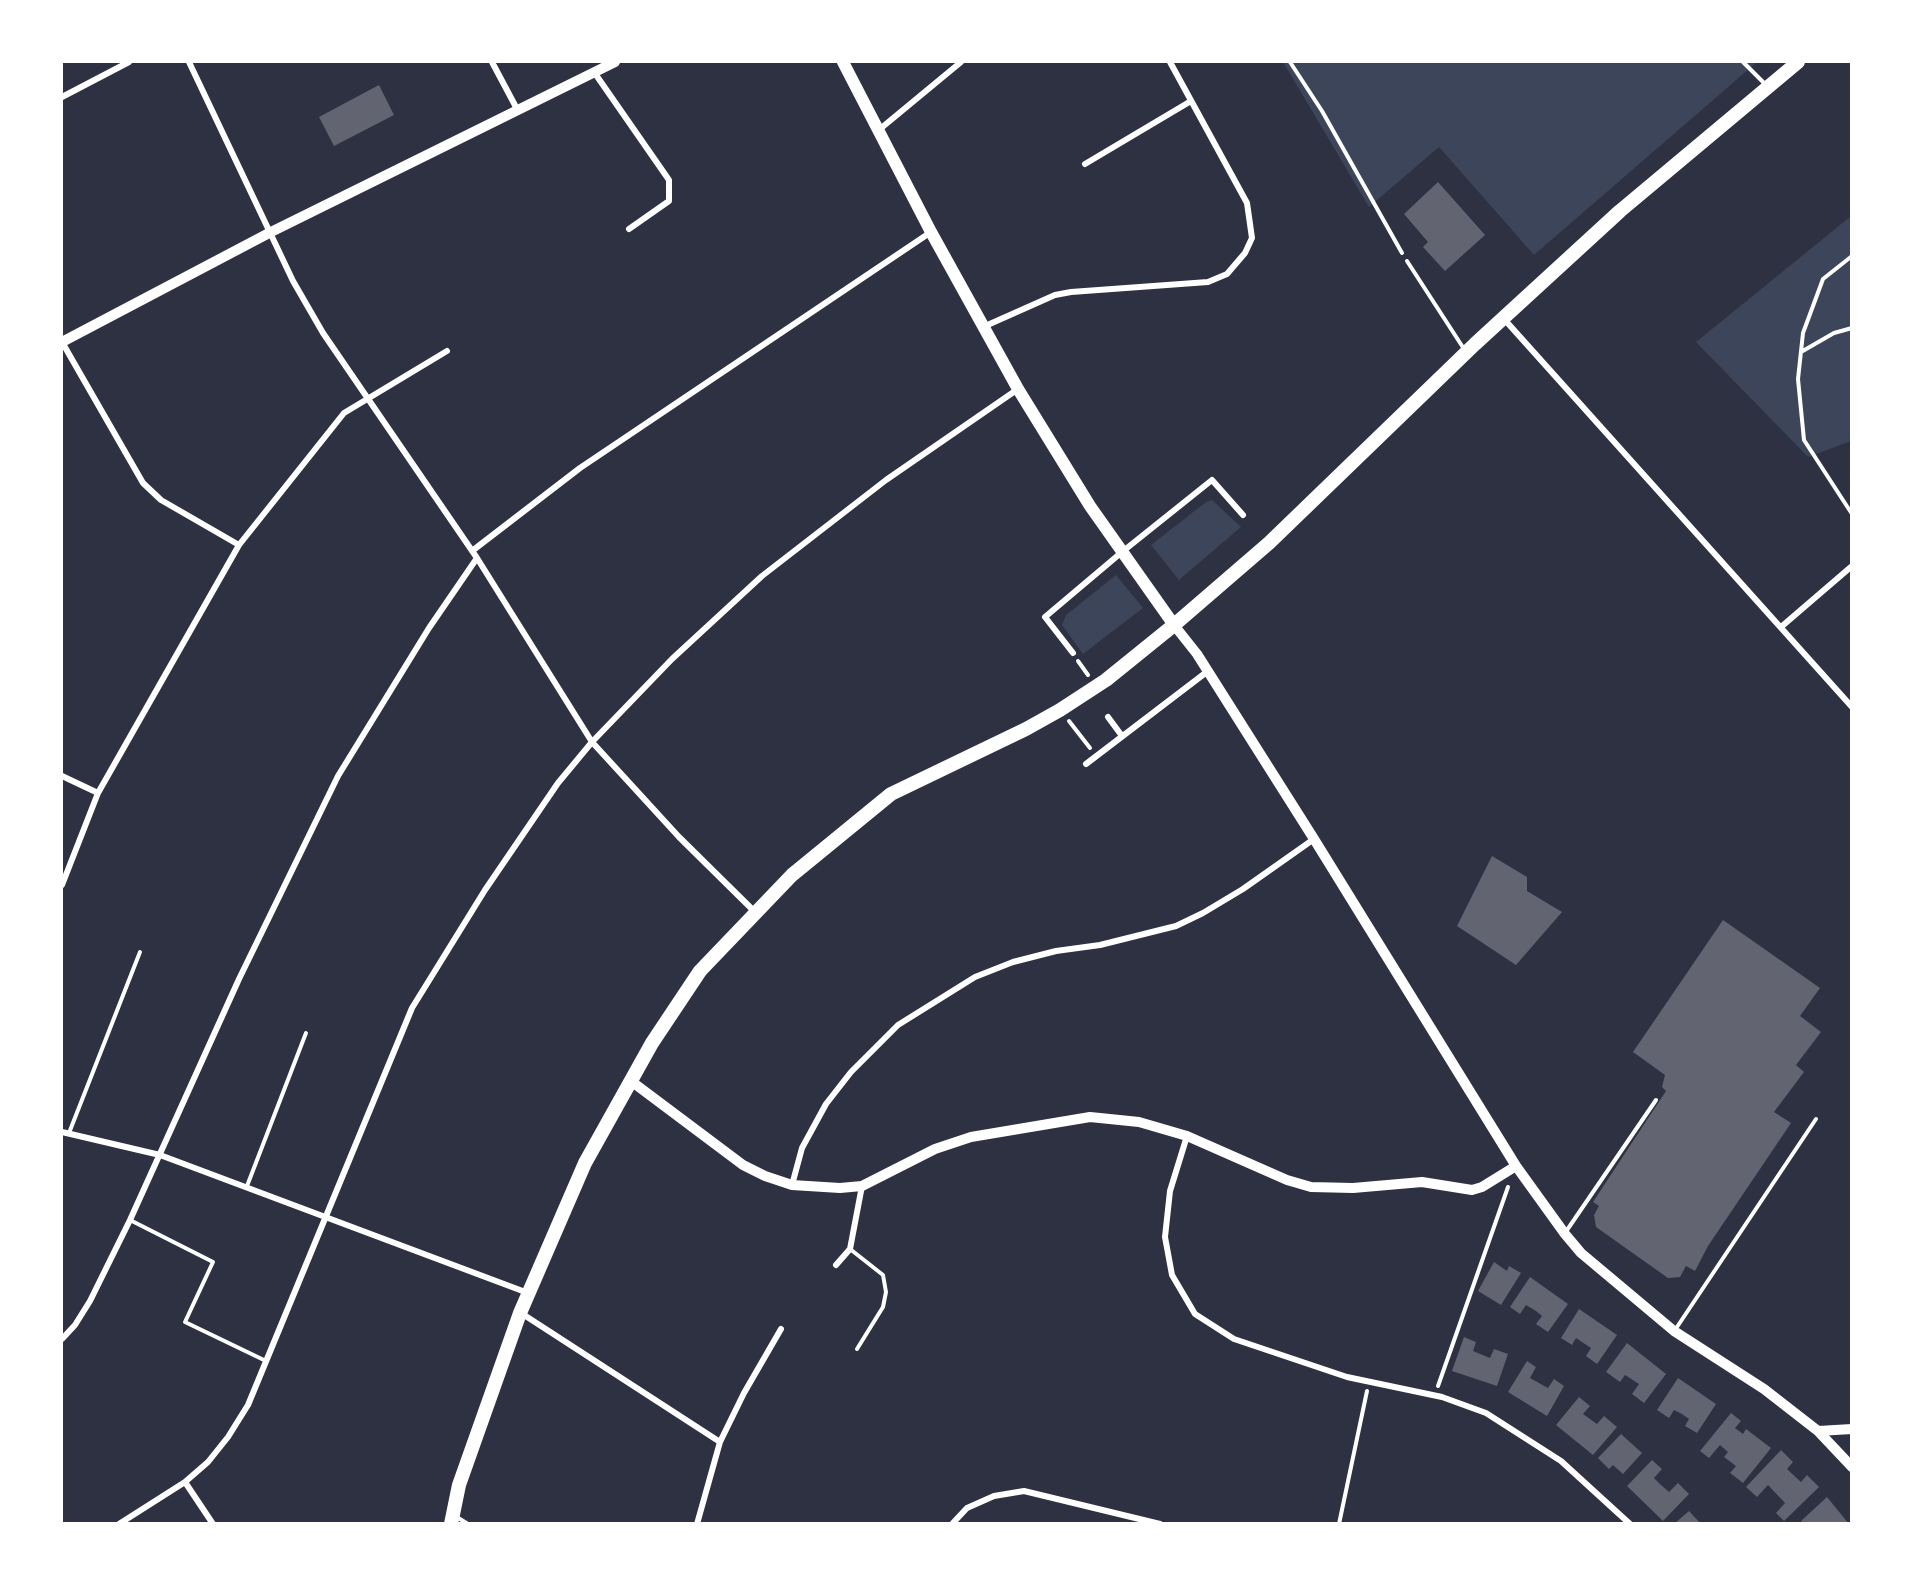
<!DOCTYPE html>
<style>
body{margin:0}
#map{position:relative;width:1913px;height:1585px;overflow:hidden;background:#2d3142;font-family:Rubik,sans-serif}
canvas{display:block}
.frame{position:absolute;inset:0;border:63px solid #fff;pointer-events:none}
</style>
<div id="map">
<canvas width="1913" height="1585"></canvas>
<div class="frame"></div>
</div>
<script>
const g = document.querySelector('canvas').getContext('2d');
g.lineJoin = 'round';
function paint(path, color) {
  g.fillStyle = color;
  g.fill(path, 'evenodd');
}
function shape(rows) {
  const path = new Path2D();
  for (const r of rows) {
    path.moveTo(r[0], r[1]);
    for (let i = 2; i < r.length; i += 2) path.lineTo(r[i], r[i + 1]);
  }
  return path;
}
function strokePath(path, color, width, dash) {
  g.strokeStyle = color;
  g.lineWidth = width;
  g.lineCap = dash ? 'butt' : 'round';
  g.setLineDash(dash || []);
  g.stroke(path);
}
const green = shape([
 [1283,62,1757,62,1534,255,1439,147,1369,207],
 [1851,216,1851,441,1808,457,1696,342],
 [1212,500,1241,527,1179,580,1151,545,1206,502],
 [1116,575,1143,608,1083,654,1062,625,1066,615]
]);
const building = shape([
 [379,85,394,115,334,146,319,117],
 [1438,182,1485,235,1445,271,1423,247,1428,242,1404,214],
 [1492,856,1527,877,1527,891,1562,912,1516,965,1457,926],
 [1723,920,1820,988,1800,1016,1821,1032,1796,1065,1804,1072,1774,1112,1791,1123,1708,1246,1695,1271,1686,1266,1680,1277,1668,1278,1596,1227,1594,1215,1599,1206,1593,1202,1666,1091,1662,1087,1665,1075,1633,1052],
 [1494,1262,1507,1271,1509,1266,1521,1273,1501,1305,1478,1291],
 [1530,1277,1568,1304,1548,1332,1536,1324,1542,1316,1536,1311,1526,1305,1520,1314,1510,1307],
 [1579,1309,1617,1335,1597,1364,1586,1356,1591,1348,1576,1338,1572,1345,1561,1338],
 [1464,1337,1476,1342,1473,1351,1490,1358,1494,1349,1508,1354,1497,1386,1452,1371],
 [1627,1343,1666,1374,1644,1403,1632,1394,1639,1384,1625,1375,1620,1382,1606,1372],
 [1527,1361,1536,1367,1530,1378,1548,1388,1554,1379,1564,1386,1547,1416,1508,1392],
 [1678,1378,1716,1404,1697,1433,1685,1426,1689,1419,1682,1414,1674,1410,1669,1418,1657,1410],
 [1579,1397,1590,1406,1583,1414,1597,1424,1604,1416,1617,1427,1593,1455,1556,1425],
 [1731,1413,1741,1421,1735,1428,1743,1434,1746,1429,1771,1448,1743,1483,1730,1473,1736,1466,1724,1457,1728,1452,1720,1445,1709,1458,1700,1451],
 [1621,1434,1642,1453,1623,1474,1613,1465,1609,1469,1598,1458],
 [1781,1450,1793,1462,1787,1469,1801,1482,1807,1475,1819,1487,1784,1521,1776,1513,1785,1503,1768,1485,1757,1497,1746,1487],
 [1652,1460,1662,1469,1654,1478,1661,1485,1669,1492,1678,1483,1689,1494,1663,1521,1627,1486],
 [1827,1497,1849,1524,1804,1524,1801,1521],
 [1689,1511,1701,1524,1674,1524]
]);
const path = shape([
 [1290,62,1322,111,1402,253],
 [1852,256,1823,279,1803,333,1798,379,1804,440,1852,514],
 [1801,352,1834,333,1852,328],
 [1078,661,1088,675],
 [1069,721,1090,748],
 [1438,1386,1508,1187],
 [1339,1524,1367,1391]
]);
const service = shape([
 [1743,62,1765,84],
 [1407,261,1464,349],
 [69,1133,140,952],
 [247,1186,306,1033],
 [130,1220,213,1262,185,1322,266,1361],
 [1565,1233,1656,1100],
 [850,1249,883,1275,886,1292,883,1307,857,1349],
 [1675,1330,1816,1119],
 [455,1516,468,1524]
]);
const minor = shape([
 [189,62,293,281,323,333,477,558,592,742,679,837,755,912],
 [492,62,517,109],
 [594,72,669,180,669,201,629,229],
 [62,97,129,62],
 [880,129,961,62],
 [1085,164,1191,101],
 [1504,319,1852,707],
 [983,327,1055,295,1071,292,1208,282,1227,274,1245,253,1252,238,1247,203,1170,62],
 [62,342,143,483,161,500,239,545],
 [472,551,580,468,931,232],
 [1781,627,1852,566],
 [1073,653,1045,617,1122,552,1212,480,1243,515],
 [1108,717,1122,736],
 [1086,764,1208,671],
 [62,776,98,793],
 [62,885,98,793,239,545,344,413,447,351],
 [62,1132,160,1155,528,1293],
 [1187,1136,1170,1191,1165,1237,1172,1275,1195,1314,1234,1339,1347,1377,1442,1397,1486,1413,1561,1461,1630,1524],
 [792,1185,802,1148,826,1104,851,1072,898,1025,975,977,1013,962,1056,951,1100,945,1176,926,1203,913,1243,889,1314,839],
 [836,1265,850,1249,862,1186],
 [521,1313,720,1442],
 [62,1339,75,1325,90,1301,130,1220,239,979,338,776,429,628,477,558],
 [185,1482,213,1524],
 [119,1524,185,1482,208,1462,228,1437,248,1405,412,1008,485,890,558,783,592,742,672,659,762,576,886,480,1018,389],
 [697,1524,720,1442,744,1393,781,1329],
 [952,1524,967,1508,994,1496,1024,1491,1160,1524]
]);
const tertiary = shape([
 [62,342,271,232,615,62],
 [1174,625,1197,654,1314,839,1516,1166,1565,1234,1581,1253,1674,1331,1764,1389,1818,1431,1852,1467],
 [631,1081,743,1165,765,1176,792,1185,840,1188,862,1186,935,1149,971,1137,1090,1117,1139,1122,1187,1136,1287,1180,1311,1187,1353,1188,1422,1182,1472,1190,1482,1187,1516,1166],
 [1818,1431,1852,1429]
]);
const secondary = shape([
 [843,62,931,232,1018,389,1090,506,1174,625]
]);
const primary = shape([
 [451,1524,459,1485,520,1313,585,1163,652,1043,700,971,792,875,891,794,1026,729,1060,710,1106,680,1174,625,1269,543,1475,344,1620,211,1798,62]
]);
paint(green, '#3c4559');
paint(building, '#626471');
strokePath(path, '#fff', 4);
strokePath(service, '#fff', 4);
strokePath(minor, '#fff', 6);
strokePath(tertiary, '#fff', 10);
strokePath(secondary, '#fff', 12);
strokePath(primary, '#fff', 14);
</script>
